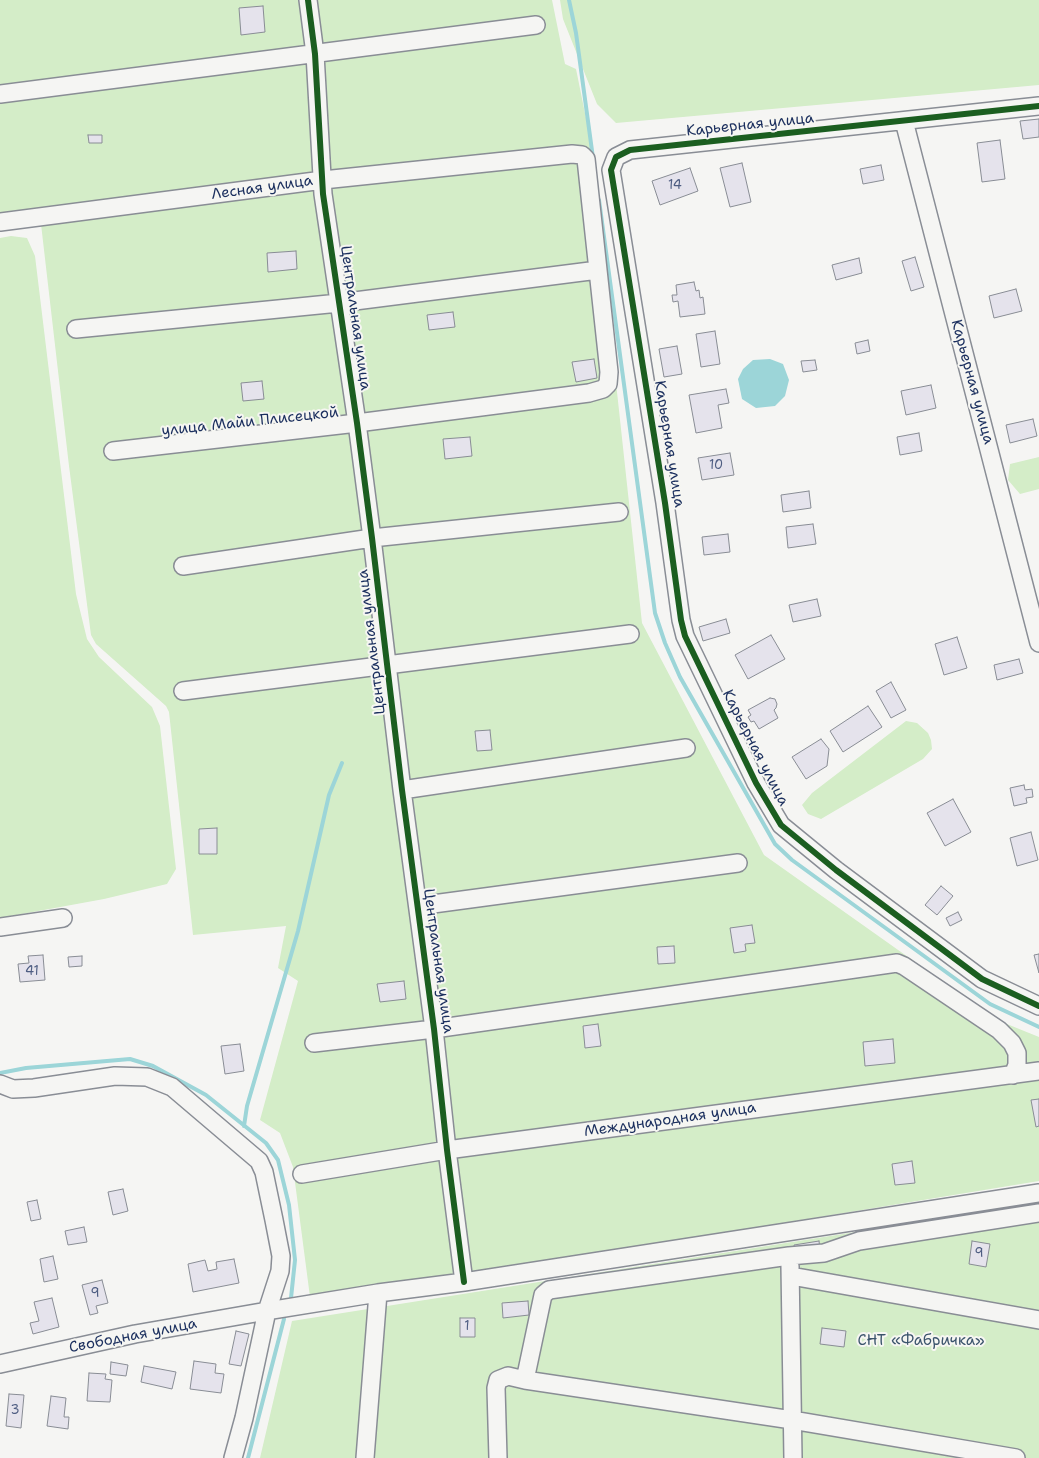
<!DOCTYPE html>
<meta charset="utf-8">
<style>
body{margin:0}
canvas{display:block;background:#f5f5f3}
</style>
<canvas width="1039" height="1458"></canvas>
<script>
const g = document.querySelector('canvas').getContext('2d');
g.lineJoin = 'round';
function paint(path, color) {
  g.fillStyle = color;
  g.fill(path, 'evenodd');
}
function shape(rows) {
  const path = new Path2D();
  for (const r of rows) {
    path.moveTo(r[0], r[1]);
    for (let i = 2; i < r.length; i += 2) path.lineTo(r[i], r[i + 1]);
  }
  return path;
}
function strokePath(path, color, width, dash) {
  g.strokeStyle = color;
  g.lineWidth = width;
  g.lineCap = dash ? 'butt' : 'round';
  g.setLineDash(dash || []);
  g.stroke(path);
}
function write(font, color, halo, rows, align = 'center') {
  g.font = font + ' "Shantell Sans",sans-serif';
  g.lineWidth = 4;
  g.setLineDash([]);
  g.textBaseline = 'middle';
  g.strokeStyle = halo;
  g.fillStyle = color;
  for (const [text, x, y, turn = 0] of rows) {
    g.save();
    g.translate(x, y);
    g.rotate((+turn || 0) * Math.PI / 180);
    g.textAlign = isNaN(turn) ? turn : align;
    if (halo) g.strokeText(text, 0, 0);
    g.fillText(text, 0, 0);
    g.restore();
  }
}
const green = shape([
 [0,0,552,0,565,64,576,69,589,133,642,623,764,855,997,1020,1039,1037,1039,1181,472,1274,469,1253,461,1253,456,1276,310,1297,293,1167,280,1133,260,1120,298,981,278,968,286,926,193,935,169,712,166,706,96,644,91,635,69,466,41,224,0,229],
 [560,0,1039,0,1039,85,616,123,597,104,563,19],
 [11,236,27,238,35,256,76,594,87,639,99,657,152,707,160,726,176,869,167,884,104,899,0,918,0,238],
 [1039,457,1039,489,1020,494,1008,480,1010,464],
 [906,721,917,723,928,733,931,740,932,749,923,759,821,819,808,814,802,805,812,793],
 [1039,1203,1039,1458,260,1458,292,1321]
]);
const water = shape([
 [770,359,783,364,789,380,785,396,775,406,756,408,742,399,738,379,743,369,753,360]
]);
const stream = shape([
 [569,0,576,33,593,158],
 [599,200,655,613,665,643,680,677,775,844,792,860,990,1004,1039,1027],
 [0,1073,26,1068,130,1059,153,1066,206,1095,266,1143,278,1160,289,1205,295,1260,291,1298],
 [244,1126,247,1106,298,931,329,795,342,763],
 [248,1458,284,1319]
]);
const building = shape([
 [263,6,265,32,241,35,239,8,263,6],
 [1039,119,1039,137,1023,139,1020,121,1039,119],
 [88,135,102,135,102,143,89,143,88,135],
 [1000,140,1005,179,982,182,977,143,1000,140],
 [742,163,751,202,730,207,720,168,742,163],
 [881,165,884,180,863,184,860,169,881,165],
 [690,168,698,191,660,205,652,181,690,168],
 [296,251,297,269,268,272,267,253,296,251],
 [915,257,924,287,911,291,902,261,915,257],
 [859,258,862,273,836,280,832,265,859,258],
 [694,282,696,291,699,290,700,298,703,297,705,314,680,317,678,301,673,302,672,295,677,295,676,285,694,282],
 [1016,289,1022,311,994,318,989,296,1016,289],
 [453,312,455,327,429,330,427,315,453,312],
 [715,331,720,364,701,367,696,334,715,331],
 [868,340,870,351,857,354,855,343,868,340],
 [677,346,682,374,664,377,659,349,677,346],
 [594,359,597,378,576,382,572,362,594,359],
 [815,360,817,370,803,372,801,361,815,360],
 [262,381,264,399,243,401,241,383,262,381],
 [931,385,936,408,906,415,901,391,931,385],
 [726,389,729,403,718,405,722,428,696,433,689,395,726,389],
 [1033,419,1037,436,1010,443,1006,425,1033,419],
 [919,433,922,451,900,455,897,437,919,433],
 [470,437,472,456,445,459,443,439,470,437],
 [730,453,734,475,702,480,698,458,730,453],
 [809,491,811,508,783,512,781,495,809,491],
 [813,524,816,544,788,548,786,527,813,524],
 [728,534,730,552,704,555,702,537,728,534],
 [817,599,821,616,793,622,789,605,817,599],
 [726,619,730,633,703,641,699,627,726,619],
 [771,635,785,659,748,679,735,655,771,635],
 [957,637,967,668,944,675,935,644,957,637],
 [1019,659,1023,673,997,680,994,665,1019,659],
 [891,682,906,710,891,718,876,691,891,682],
 [770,698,775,699,777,704,776,708,774,710,778,718,759,729,754,721,751,722,748,717,751,715,748,710,770,698],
 [868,706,882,727,843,752,830,731,868,706],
 [490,730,492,750,477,751,475,731,490,730],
 [821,739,829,749,827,766,806,779,792,757,821,739],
 [1024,785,1025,790,1032,789,1033,797,1026,798,1027,803,1014,806,1010,788,1024,785],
 [953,799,971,832,945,846,927,813,953,799],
 [217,828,217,854,199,854,199,829,217,828],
 [1031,832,1038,860,1017,866,1010,838,1031,832],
 [941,886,953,896,937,915,925,905,941,886],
 [958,912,962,920,950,926,946,918,958,912],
 [752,925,755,943,745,944,746,951,734,953,730,928,752,925],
 [674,946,675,963,658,964,657,947,674,946],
 [1039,954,1039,973,1034,955,1039,954],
 [43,955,45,980,20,982,18,964,29,963,28,956,43,955],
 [82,956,82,966,69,967,68,957,82,956],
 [404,981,406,999,380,1002,377,984,404,981],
 [598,1024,601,1046,585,1048,583,1026,598,1024],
 [893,1039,895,1063,865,1066,863,1042,893,1039],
 [240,1044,244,1071,225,1074,221,1046,240,1044],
 [1039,1099,1039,1126,1036,1127,1031,1100,1039,1099],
 [912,1161,915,1183,895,1185,892,1164,912,1161],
 [123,1189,128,1211,113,1215,108,1192,123,1189],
 [37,1200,41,1219,31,1221,27,1202,37,1200],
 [84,1227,87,1242,68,1245,65,1231,84,1227],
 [819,1241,820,1249,795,1253,794,1245,819,1241],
 [972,1241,990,1244,986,1267,969,1264,972,1241],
 [53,1256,58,1279,44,1282,40,1259,53,1256],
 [234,1259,239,1283,193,1292,188,1264,205,1260,208,1271,217,1269,216,1262,234,1259],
 [102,1280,108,1303,96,1306,98,1313,90,1315,82,1285,102,1280],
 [52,1298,59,1327,33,1334,30,1323,39,1321,34,1302,52,1298],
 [528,1301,529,1315,503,1318,502,1303,528,1301],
 [460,1318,475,1318,475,1337,460,1337,460,1318],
 [822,1328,846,1331,844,1347,820,1344,822,1328],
 [236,1331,249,1334,241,1366,229,1364,236,1331],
 [194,1361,216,1364,215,1373,224,1374,221,1393,190,1389,194,1361],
 [111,1362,128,1365,126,1376,110,1374,111,1362],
 [144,1366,176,1372,172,1389,141,1382,144,1366],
 [89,1373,106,1374,105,1379,112,1380,110,1402,87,1401,89,1373],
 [9,1394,24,1395,21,1428,6,1426,9,1394],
 [51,1396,66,1398,64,1417,69,1417,68,1429,47,1426,51,1396]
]);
const minor = shape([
 [308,0,315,54,323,194,357,423,372,538,402,790,434,1029,447,1150,464,1282],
 [0,94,536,25],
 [1039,106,630,150,616,157,611,170,665,503,681,620,685,636,756,783,781,825,836,870,982,979,1039,1006],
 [904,121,1039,643],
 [0,222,323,180,572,154,582,155,586,159,609,372,608,384,603,389,589,393,357,423,113,451],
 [76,329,339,303,598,270],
 [183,566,372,538,619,512],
 [183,691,630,634],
 [402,790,686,748],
 [418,906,738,863],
 [0,927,63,918],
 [314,1043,434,1029,897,963,904,966,999,1030,1012,1043,1017,1053,1017,1065,1013,1075],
 [0,1084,13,1089,34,1088,115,1076,147,1077,172,1087,259,1161,264,1172,274,1220,281,1256,280,1271,267,1311,244,1418,233,1458],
 [302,1174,447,1150,1039,1071],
 [790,1266,793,1458],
 [791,1276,1039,1320],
 [0,1364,135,1334,267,1311,378,1293,464,1282,1039,1193],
 [525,1380,543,1295,549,1290,789,1256,824,1253,859,1241,1039,1213],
 [365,1458,378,1293],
 [498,1458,496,1388,498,1380,508,1376,525,1380,792,1420,1016,1458]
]);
const cycleway = shape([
 [308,0,315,54,323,194,357,423,372,538,402,790,434,1029,447,1150,464,1282],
 [1039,106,630,150,616,157,611,170,665,503,681,620,685,636,756,783,781,825,836,870,982,979,1039,1006]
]);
const numberNames = [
 ["14",675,186],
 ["10",716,466],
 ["41",32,972],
 ["9",979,1254],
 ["9",95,1294],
 ["1",467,1327],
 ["3",15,1411]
];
const streetNames = [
 ["Карьерная улица",750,125,-6],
 ["Лесная улица",262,188,-8],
 ["Центральная улица",355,318,82],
 ["Карьерная улица",972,382,75],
 ["улица Майи Плисецкой",250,422,-6],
 ["Карьерная улица",669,444,81],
 ["Центральная улица",372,642,-97],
 ["Карьерная улица",755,748,63],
 ["Центральная улица",438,961,82],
 ["Международная улица",670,1120,-8],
 ["Свободная улица",133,1336,-11]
];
const parkNames = [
 ["СНТ «Фабричка»",921,1341]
];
paint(green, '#d4edc8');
paint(water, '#9cd5d8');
strokePath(stream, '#9cd5d8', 4);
paint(building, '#e5e3ec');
strokePath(building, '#898d95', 1);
strokePath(minor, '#898d95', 20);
strokePath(minor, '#f5f5f3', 17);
strokePath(cycleway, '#1b5e20', 6);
write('13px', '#4e5d82', null, numberNames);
write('15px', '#1b2f5e', '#f6f6f2', streetNames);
write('15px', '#3b546c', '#f6f6f2', parkNames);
</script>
